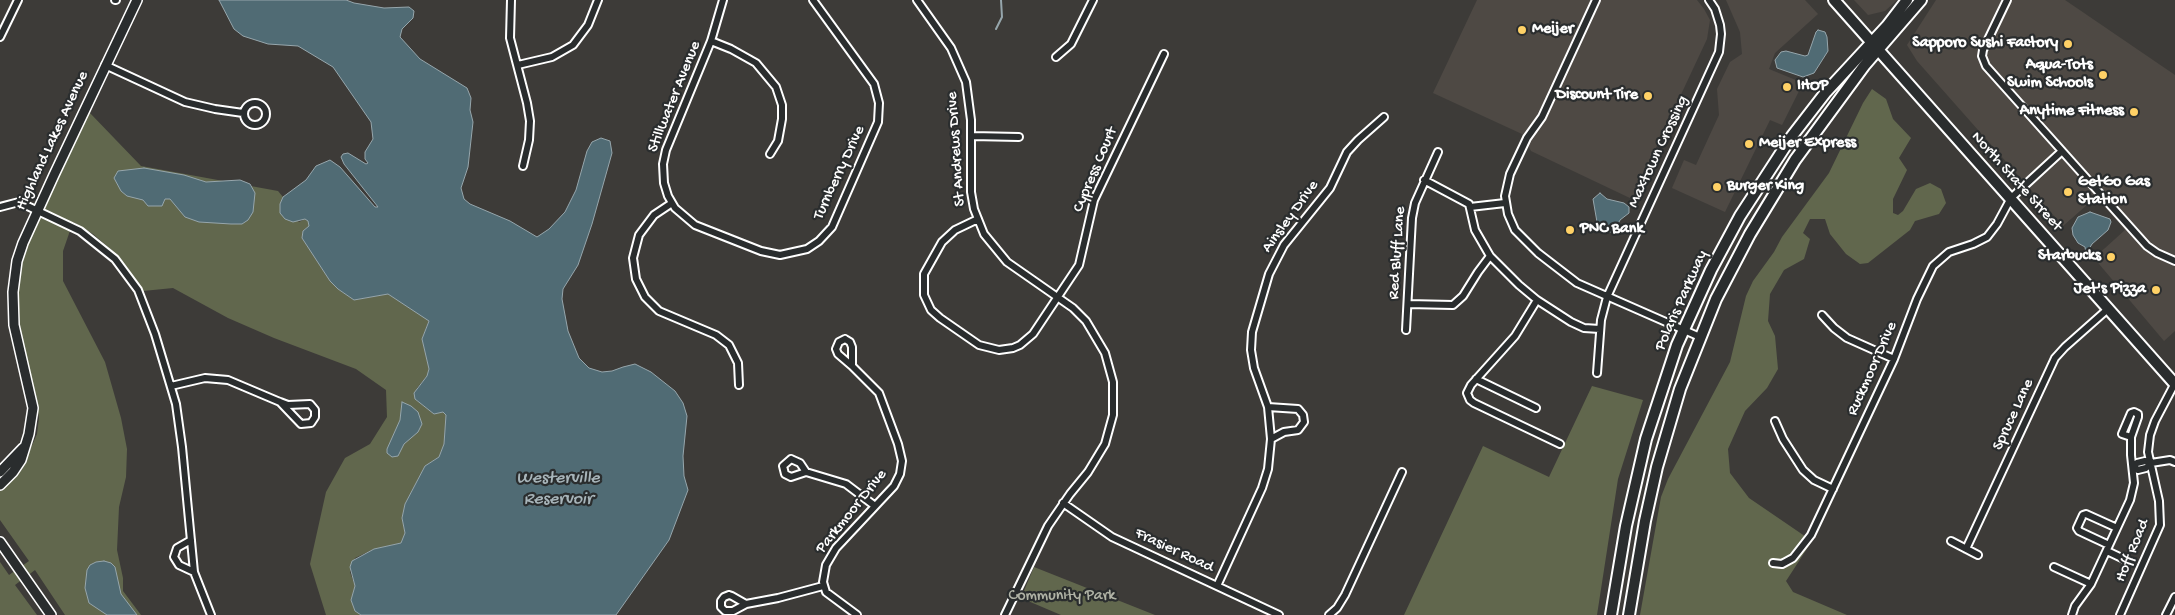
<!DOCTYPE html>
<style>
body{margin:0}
canvas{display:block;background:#3d3b38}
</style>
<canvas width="2175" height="615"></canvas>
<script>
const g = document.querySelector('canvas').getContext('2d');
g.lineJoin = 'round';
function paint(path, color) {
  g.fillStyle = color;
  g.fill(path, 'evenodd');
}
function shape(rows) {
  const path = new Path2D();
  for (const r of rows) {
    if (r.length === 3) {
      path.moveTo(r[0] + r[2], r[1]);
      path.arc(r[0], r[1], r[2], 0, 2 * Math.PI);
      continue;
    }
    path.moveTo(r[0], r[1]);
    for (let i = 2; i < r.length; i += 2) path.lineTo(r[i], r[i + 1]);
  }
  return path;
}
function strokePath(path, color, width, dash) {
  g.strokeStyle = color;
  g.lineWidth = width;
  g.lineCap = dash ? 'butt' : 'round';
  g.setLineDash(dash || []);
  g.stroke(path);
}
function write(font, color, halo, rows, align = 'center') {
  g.font = font + ' "Gochi Hand",sans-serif';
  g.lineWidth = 4.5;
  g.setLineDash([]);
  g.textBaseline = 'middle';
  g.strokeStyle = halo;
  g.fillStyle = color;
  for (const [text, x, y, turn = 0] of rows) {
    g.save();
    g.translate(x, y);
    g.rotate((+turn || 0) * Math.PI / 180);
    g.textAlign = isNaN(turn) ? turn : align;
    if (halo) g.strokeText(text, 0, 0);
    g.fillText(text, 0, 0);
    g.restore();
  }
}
const built = shape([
 [1477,0,1697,0,1704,9,1710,20,1707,39,1632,199,1531,151,1522,134,1433,93],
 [1726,0,1805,0,1818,14,1775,53,1769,69,1803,83,1782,125,1770,120,1725,212,1672,188,1684,160,1696,165,1719,115,1717,89,1730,62,1742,54,1740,32],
 [1854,0,1897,0,1885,11,1868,15],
 [1936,0,2065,0,2175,75,2175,331,2164,341,2094,258,2125,230,2096,197,2063,226,1917,61,1907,45]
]);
const green = shape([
 [1872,89,1886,99,1893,119,1911,138,1899,158,1907,170,1893,199,1893,213,1898,215,1903,211,1916,189,1930,183,1941,189,1946,203,1939,214,1915,221,1910,230,1868,263,1860,264,1846,254,1830,234,1825,219,1810,219,1803,233,1810,239,1804,259,1784,270,1770,294,1768,321,1775,336,1778,369,1767,388,1745,411,1728,449,1730,473,1749,498,1812,541,1786,581,1793,592,1847,615,1640,615,1661,497,1668,479,1730,362,1746,296,1753,281,1774,252,1782,237,1829,173,1863,103],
 [89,112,141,166,278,191,283,197,280,204,299,222,305,219,309,221,309,226,303,231,302,238,330,281,338,289,354,300,388,294,429,320,422,339,429,369,427,376,417,388,415,399,434,414,443,412,446,415,444,444,439,457,425,466,405,504,402,518,405,533,401,543,374,549,355,558,350,572,355,586,351,600,355,611,361,615,326,615,310,564,326,492,345,458,370,444,387,417,386,390,356,369,274,338,228,318,173,288,143,291,128,269,114,252,93,234,73,222,63,251,63,281,105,362,121,418,127,449,126,477,119,507,117,550,123,578,123,591,141,615,65,615,35,570,15,585,37,615,0,615,0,562,9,575,29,561,0,520,0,489,24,464,37,434,39,418,33,383,19,329,17,311,19,272,24,253,34,230],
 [1592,386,1643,400,1618,479,1597,615,1404,615,1483,446,1549,477],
 [1034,567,1155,615,1061,615,1021,598]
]);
const water = shape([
 [219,0,346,0,354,3,384,8,409,7,414,11,413,18,402,29,400,37,420,59,467,88,471,98,470,110,473,122,468,167,461,188,464,199,470,204,510,221,537,237,549,229,565,212,576,190,587,151,592,142,601,138,610,141,612,153,592,224,578,265,563,289,562,299,568,331,579,358,589,368,602,372,612,371,623,367,635,364,651,372,675,391,683,403,687,416,683,456,684,476,688,490,669,540,616,615,361,615,355,611,351,600,355,586,350,567,352,561,374,549,401,543,405,533,402,518,405,504,425,466,439,457,444,444,446,415,443,412,434,414,415,399,414,393,427,376,429,369,422,339,429,321,388,294,354,300,338,289,330,281,302,238,303,231,309,226,308,221,305,219,293,222,285,219,280,213,280,204,283,197,306,180,316,166,330,160,340,167,375,207,378,207,344,164,341,157,343,154,348,153,366,164,368,163,365,159,365,152,373,139,371,122,333,67,298,46,268,44,243,36,234,29,219,0],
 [1818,30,1825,32,1827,37,1828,51,1814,73,1803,77,1777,68,1775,60,1781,52,1786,51,1805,56,1808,55,1816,32,1818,30],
 [144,168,184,175,206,182,240,180,250,184,255,193,253,212,248,220,242,224,231,224,199,222,185,217,170,199,165,199,162,206,148,206,143,200,127,196,121,191,114,178,118,171,144,168],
 [1600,193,1607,199,1624,203,1629,207,1629,213,1620,220,1614,232,1609,232,1597,222,1593,199,1600,193],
 [2090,212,2110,219,2111,222,2108,230,2092,244,2086,254,2085,247,2078,243,2073,235,2072,228,2078,217,2090,212],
 [402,402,411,406,418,412,422,424,418,432,404,444,398,456,392,457,387,453,387,449,400,420,402,402],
 [104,561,111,563,115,567,121,594,137,615,107,615,89,603,85,588,87,570,90,565,96,562,104,561]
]);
const stream = shape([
 [996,29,1002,17,1001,0]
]);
const street = shape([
 [115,0,116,0],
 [511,0,510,38,527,103,530,121,529,140,523,166],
 [723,0,711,41,666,150,663,164,664,183,668,196,675,208,695,225,761,251,780,255,807,249,819,241,832,227,878,122,879,103,874,84,813,0],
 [917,0,951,48,966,82,971,120,971,192,974,209,984,234,1007,262,1073,308,1086,321,1105,353,1113,382,1113,415,1105,444,1088,472,1070,494,1048,526,1005,615],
 [1596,0,1542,117,1527,138,1510,174,1505,196,1508,214,1515,230,1538,253,1577,283,1700,337],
 [2007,0,1983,50,1982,56,1986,66,2147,246,2157,253,2175,261],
 [0,37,18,0],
 [711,41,731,49,756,63,776,87,782,105,782,119,778,141,770,154],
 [1056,57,1071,44,1093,0],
 [105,65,185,102,215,109,243,113],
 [518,65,552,57,573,45,588,25,598,0],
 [255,114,11],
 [972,136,1019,137],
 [1424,180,1469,204,1475,230,1490,256,1519,285,1537,300,1571,322,1584,328,1600,329],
 [672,203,654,215,639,235,633,258,636,279,645,297,659,311,716,335,729,345,738,363,739,385],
 [0,207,19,202,80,231,115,259,138,290,155,334,176,404,182,447,194,572,211,615],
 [1470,207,1505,203],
 [978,219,955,230,942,242,924,274,924,295,931,310,940,318,979,345,999,350,1013,348,1020,345,1033,334,1079,265,1094,200,1164,54],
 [1537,300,1515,336,1471,385,1467,393,1470,400,1474,403,1560,444],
 [1408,304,1453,305,1463,296,1478,272,1490,256],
 [1822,315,1834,328,1847,338,1894,359],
 [1406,330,1412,218,1415,203,1438,152],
 [845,339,850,342,852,347,852,366,838,354,836,349,839,342,845,339],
 [852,366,879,393,898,444,902,461,900,474,894,486,836,548,826,565,823,582,826,592,857,615],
 [1597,373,1601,320,1607,297,1719,52,1721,34,1720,25,1715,9,1709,0],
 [1476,379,1536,408],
 [171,386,205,378,228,380,280,402],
 [280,402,288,405,310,404,315,410,315,417,311,423,301,424,280,402],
 [1775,421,1783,439,1803,470,1814,480,1833,489],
 [1271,439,1268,407,1254,368,1251,350,1252,332,1269,274,1284,245,1330,188,1347,152,1358,140,1384,117],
 [791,459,800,463,806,472,791,477,785,474,783,466,791,459],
 [2145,461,2151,463,2146,468,2138,470,2134,467,2137,463,2145,461],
 [2151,463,2170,460,2175,462],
 [806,472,846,484,875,506],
 [1063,503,1112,537,1279,615],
 [191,540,177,548,174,557,179,565,194,572],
 [1951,541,1978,555],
 [2109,545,2079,531,2077,528,2083,515,2086,514,2117,528],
 [1966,549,2055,358,2065,347,2109,308],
 [2107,551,2128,561],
 [1773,563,1782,564,1793,558,1811,535,1894,359,1917,299,1933,266,1949,252,1973,244,1987,237,1997,224,2011,198,2062,151],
 [2054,567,2091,584],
 [1217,586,1262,488,1268,469,1271,439,1284,432,1298,430,1304,422,1303,415,1298,409,1268,407],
 [729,595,732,596,746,604,733,611,725,611,721,607,721,601,724,597,729,595],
 [746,604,778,598,823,586],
 [1329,615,1337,608,1345,595,1402,472],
 [2072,615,2075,606,2091,584,2130,500,2134,483,2131,455,2131,437,2138,417,2138,414,2134,412,2131,413,2122,434,2131,437],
 [2120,615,2160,525,2159,501,2148,452,2150,435,2155,421,2175,383],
 [2166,615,2175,597]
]);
const secondary = shape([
 [0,472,23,448],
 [0,485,13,472,21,460,29,434,33,408,14,325,13,292,17,261,23,243,54,175,137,0],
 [0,542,51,615]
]);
const primary = shape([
 [1834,0,2175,384],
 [1611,615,1626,526,1646,439,1677,345,1711,270,1740,216,1792,136,1826,92,1887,26,1907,0],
 [1629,615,1645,521,1657,467,1680,389,1716,299,1750,234,1795,160,1864,66,1921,0]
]);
const markers = [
 [1522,30,5,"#ffd166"],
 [2068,44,5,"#ffd166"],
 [2103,75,5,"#ffd166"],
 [1787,87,5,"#ffd166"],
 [1648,96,5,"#ffd166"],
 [2134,112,5,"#ffd166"],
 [1749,144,5,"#ffd166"],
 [1717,187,5,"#ffd166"],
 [2068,192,5,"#ffd166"],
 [1570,230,5,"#ffd166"],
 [2111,257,5,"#ffd166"],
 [2156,290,5,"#ffd166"]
];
const poiNames = [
 ["Meijer",1532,30],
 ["Sapporo Sushi Factory",2058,44,"right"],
 ["Aqua-Tots",2093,66,"right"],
 ["Swim Schools",2093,84,"right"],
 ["IHOP",1797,87],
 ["Discount Tire",1638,96,"right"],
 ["Anytime Fitness",2124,112,"right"],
 ["Meijer Express",1759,144],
 ["GetGo Gas",2078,183],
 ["Station",2078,201],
 ["Burger King",1727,187],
 ["PNC Bank",1580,230],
 ["Starbucks",2101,257,"right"],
 ["Jet's Pizza",2146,290,"right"]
];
const streetNames = [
 ["Stillwater Avenue",675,97,-68],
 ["Highland Lakes Avenue",53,141,-65],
 ["St Andrews Drive",957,149,-94],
 ["Maxtown Crossing",1659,152,-65],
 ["Cypress Court",1096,170,-67],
 ["Turnberry Drive",840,173,-65],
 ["North State Street",2016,182,48],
 ["Ainsley Drive",1291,217,-54],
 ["Red Bluff Lane",1398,253,-86],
 ["Polaris Parkway",1682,301,-66],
 ["Ruckmoor Drive",1873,369,-66],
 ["Spruce Lane",2014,415,-65],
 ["Parkmoor Drive",852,512,-51],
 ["Frasier Road",1174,551,25],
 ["Hoff Road",2133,551,-68]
];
const parkNames = [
 ["Community Park",1062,597]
];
const waterNames = [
 ["Westerville",558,479],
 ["Reservoir",558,500]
];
paint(built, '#4e4944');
paint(green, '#61674d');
paint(water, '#506b74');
strokePath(water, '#96a6ac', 1);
strokePath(stream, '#96a6ac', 2);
strokePath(street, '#fff', 10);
strokePath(secondary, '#fff', 12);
strokePath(primary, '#fff', 14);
strokePath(street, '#2a2d2e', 6);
strokePath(secondary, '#2a2d2e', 9);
strokePath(primary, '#2a2d2e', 10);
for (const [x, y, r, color] of markers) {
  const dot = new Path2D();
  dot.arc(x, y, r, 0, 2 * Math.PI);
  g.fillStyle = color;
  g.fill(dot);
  strokePath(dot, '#2a2d2e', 2);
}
write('bold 16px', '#fff', '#2a2d2e', poiNames, 'left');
write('16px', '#fff', '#2a2d2e', streetNames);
write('16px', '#b0b3a6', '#2a2d2e', parkNames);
write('italic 18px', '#a8b5ba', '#2a2d2e', waterNames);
</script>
